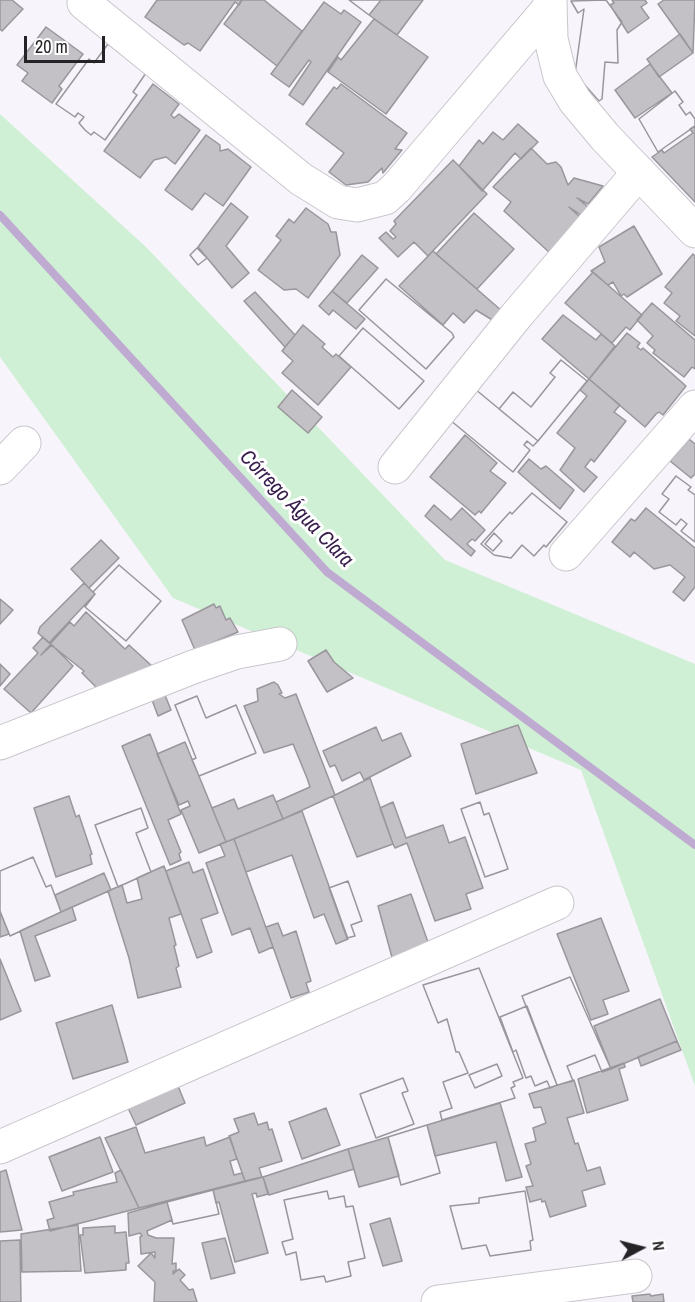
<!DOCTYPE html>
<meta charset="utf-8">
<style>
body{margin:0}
#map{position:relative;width:695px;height:1302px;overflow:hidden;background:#f8f4fb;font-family:"Archivo Narrow",sans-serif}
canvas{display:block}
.north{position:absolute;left:611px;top:1218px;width:60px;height:60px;-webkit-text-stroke:4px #fff;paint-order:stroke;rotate:83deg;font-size:16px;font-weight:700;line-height:24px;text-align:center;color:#252326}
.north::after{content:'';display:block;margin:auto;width:21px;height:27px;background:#252326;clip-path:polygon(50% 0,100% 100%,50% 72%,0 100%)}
.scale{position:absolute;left:24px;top:36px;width:81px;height:27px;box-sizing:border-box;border:3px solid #252326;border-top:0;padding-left:8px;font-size:18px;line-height:21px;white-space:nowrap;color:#252326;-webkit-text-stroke:4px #fff;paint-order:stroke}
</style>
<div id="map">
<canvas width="695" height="1302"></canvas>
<div class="north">N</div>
<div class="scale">20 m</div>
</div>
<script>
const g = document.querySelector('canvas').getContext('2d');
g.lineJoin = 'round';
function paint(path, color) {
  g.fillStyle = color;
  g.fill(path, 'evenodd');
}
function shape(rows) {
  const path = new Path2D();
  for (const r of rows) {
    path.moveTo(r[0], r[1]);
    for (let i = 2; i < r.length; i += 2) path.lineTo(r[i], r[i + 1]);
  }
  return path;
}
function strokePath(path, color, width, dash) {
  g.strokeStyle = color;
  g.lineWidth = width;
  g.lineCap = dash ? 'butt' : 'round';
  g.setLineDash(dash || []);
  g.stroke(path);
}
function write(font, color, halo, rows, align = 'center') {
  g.font = font + ' "Archivo Narrow",sans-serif';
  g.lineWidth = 6;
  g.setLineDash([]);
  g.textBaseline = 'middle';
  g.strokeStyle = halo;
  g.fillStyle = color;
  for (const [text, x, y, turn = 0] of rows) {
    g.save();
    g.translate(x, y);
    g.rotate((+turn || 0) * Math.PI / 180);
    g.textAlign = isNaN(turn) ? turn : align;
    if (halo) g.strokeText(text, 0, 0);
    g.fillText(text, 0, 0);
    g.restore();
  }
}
const green = shape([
 [0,114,146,247,445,560,695,664,695,1086,581,770,173,598,0,357]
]);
const stream = shape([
 [0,215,327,572,695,845]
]);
const building = shape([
 [0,0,12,0,23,9,2,31,0,29,0,0],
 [157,0,242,0,239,5,235,2,200,51,188,43,184,45,145,17,157,0],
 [242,0,264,0,302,31,277,66,224,24,242,0],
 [349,0,381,0,369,15,349,0],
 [349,0,381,0,369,15,349,0],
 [381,0,423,0,397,35,369,15,381,0],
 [606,0,622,22,617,30,618,63,605,62,602,99,599,101,575,74,584,9,578,13,571,1,606,0],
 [606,0,622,22,617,30,618,63,605,62,602,99,599,101,575,74,584,9,578,13,571,1,606,0],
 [612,0,645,0,647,3,641,7,649,18,628,33,610,5,614,3,612,0],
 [664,0,695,0,693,53,658,4,664,0],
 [324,2,341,14,344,10,361,22,303,105,289,95,311,62,309,60,289,87,271,74,324,2],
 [374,19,428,57,386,114,328,72,338,57,341,60,374,19],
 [46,27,83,54,59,86,62,89,52,103,22,81,28,73,17,65,46,27],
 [680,34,693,53,659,77,647,59,680,34],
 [108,44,146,73,133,92,137,95,105,140,94,132,91,135,85,130,79,123,84,117,78,113,75,117,56,104,89,59,94,63,108,44],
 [108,44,146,73,133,92,137,95,105,140,94,132,91,135,85,130,79,123,84,117,78,113,75,117,56,104,89,59,94,63,108,44],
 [650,64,672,93,635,118,615,90,650,64],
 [153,84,179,104,171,115,174,118,179,114,200,130,175,164,166,157,154,160,140,178,104,151,153,84],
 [341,84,407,133,395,149,402,150,383,173,382,168,368,182,346,185,329,172,344,153,306,124,334,87,337,89,341,84],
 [675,91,683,102,679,105,686,115,690,112,695,119,695,126,658,152,639,119,675,91],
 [675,91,683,102,679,105,686,115,690,112,695,119,695,126,658,152,639,119,675,91],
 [518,124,538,142,521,159,515,153,482,191,459,166,479,140,483,144,493,132,503,140,518,124],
 [695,126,695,202,652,157,662,150,664,153,693,133,690,129,695,126],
 [206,135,220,145,220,151,228,149,251,167,223,206,205,193,192,210,165,190,206,135],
 [531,148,547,164,556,162,561,167,568,185,574,178,603,186,588,204,577,198,588,207,581,215,569,207,580,217,550,253,504,211,511,202,493,187,531,148],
 [453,160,487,194,428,256,414,242,398,257,379,238,386,232,393,239,396,237,390,231,396,224,394,221,453,160],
 [231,203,248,217,226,246,249,273,232,288,198,247,231,203],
 [306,208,328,224,331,232,336,232,340,255,308,298,296,289,284,290,258,270,281,240,276,236,289,219,294,223,306,208],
 [474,213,514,249,477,289,436,254,474,213],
 [634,226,662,274,627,297,624,294,621,296,613,282,608,285,591,271,605,262,599,247,634,226],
 [197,248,207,258,198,265,190,255,197,248],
 [197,248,207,258,198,265,190,255,197,248],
 [433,251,502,311,494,321,476,310,464,323,453,313,443,325,399,286,433,251],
 [693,254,695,256,695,336,676,321,680,316,664,303,672,293,665,287,693,254],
 [362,255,378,268,347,303,332,291,362,255],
 [593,272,642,315,630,330,626,327,612,343,565,303,593,272],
 [386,279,452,333,454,337,426,369,359,310,386,279],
 [386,279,452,333,454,337,426,369,359,310,386,279],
 [332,291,365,319,356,329,333,310,329,315,319,306,332,291],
 [255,292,295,335,285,347,244,301,255,292],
 [652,303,695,340,695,369,692,367,684,377,653,353,655,350,647,343,653,336,637,320,652,303],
 [563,315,596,340,601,334,615,346,589,379,542,339,563,315],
 [303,325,325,344,322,347,333,357,336,354,351,367,318,405,282,373,293,361,282,351,303,325],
 [363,328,424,381,399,409,339,356,363,328],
 [363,328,424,381,399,409,339,356,363,328],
 [627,333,640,343,637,347,641,350,643,348,686,386,663,415,659,412,656,414,645,427,589,379,627,333],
 [561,360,587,381,538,441,499,409,513,392,531,407,555,377,550,373,561,360],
 [561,360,587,381,538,441,499,409,513,392,531,407,555,377,550,373,561,360],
 [589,379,620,405,614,412,626,421,594,462,591,459,585,467,597,477,584,492,560,470,575,448,557,433,587,396,580,390,589,379],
 [475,389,538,441,533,446,527,441,524,445,530,450,513,472,450,420,475,389],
 [475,389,538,441,533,446,527,441,524,445,530,450,513,472,450,420,475,389],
 [292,390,322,417,308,433,278,407,292,390],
 [465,435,497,463,490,471,506,483,481,513,479,511,475,515,430,477,465,435],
 [689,439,695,444,695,474,691,478,670,461,689,439],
 [529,459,541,469,546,466,574,490,560,509,518,472,529,459],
 [676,476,691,487,688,490,695,495,695,542,681,531,687,524,681,519,676,525,659,512,669,499,662,494,676,476],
 [676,476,691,487,688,490,695,495,695,542,681,531,687,524,681,519,676,525,659,512,669,499,662,494,676,476],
 [532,493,567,522,546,547,544,545,534,556,522,545,511,558,494,555,481,544,510,512,512,514,532,493],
 [494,533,502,541,493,551,485,544,494,533],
 [532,493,567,522,546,547,544,545,534,556,522,545,511,558,494,555,481,544,510,512,512,514,532,493],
 [494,533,502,541,493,551,485,544,494,533],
 [434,505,451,520,462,508,485,530,475,541,472,539,467,544,475,551,471,556,425,516,434,505],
 [646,508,695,548,695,587,684,601,673,592,685,577,670,565,654,569,634,552,630,557,612,542,631,519,635,521,646,508],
 [101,540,119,558,89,588,71,569,101,540],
 [119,565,161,601,126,641,85,607,95,594,93,592,119,565],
 [119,565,161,601,126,641,85,607,95,594,93,592,119,565],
 [84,583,95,594,49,643,38,633,40,627,84,583],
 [0,599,13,610,0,624,0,599],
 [214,604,216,608,220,606,226,620,230,618,238,632,195,650,182,620,214,604],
 [86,612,125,649,129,645,153,667,99,690,82,673,84,671,50,644,70,622,74,626,86,612],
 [43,637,51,644,41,655,52,645,73,666,31,713,4,689,38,653,33,648,43,637],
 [326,650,334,662,353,678,327,692,308,661,326,650],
 [0,664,10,674,0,686,0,664],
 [274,682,278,685,282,693,279,694,285,698,296,694,335,795,283,819,276,802,310,787,307,778,293,744,264,753,244,706,258,701,257,689,274,682],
 [165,695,171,710,158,716,152,700,165,695],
 [197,696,206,718,236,705,256,753,199,776,192,760,196,758,175,705,197,696],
 [197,696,206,718,236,705,256,753,199,776,192,760,196,758,175,705,197,696],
 [518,725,537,773,476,794,461,744,518,725],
 [376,727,382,741,401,733,411,756,364,780,360,772,342,781,335,765,330,767,323,751,376,727],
 [150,734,181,814,168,820,181,852,179,854,181,860,170,865,122,746,150,734],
 [185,742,226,842,199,853,181,810,190,806,188,801,179,805,157,754,185,742],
 [370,778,393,844,357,857,333,796,370,778],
 [273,795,283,819,226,842,212,808,234,799,238,809,273,795],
 [69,796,76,817,79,815,92,854,90,855,92,864,56,877,34,808,69,796],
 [393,802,406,838,443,825,449,843,465,837,483,888,466,894,471,909,435,921,407,843,395,848,393,844,380,808,393,802],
 [480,802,484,815,489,813,508,869,485,877,461,809,480,802],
 [480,802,484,815,489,813,508,869,485,877,461,809,480,802],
 [141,808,148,828,136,833,151,872,118,887,95,825,141,808],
 [141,808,148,828,136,833,151,872,118,887,95,825,141,808],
 [302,811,348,939,336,944,324,914,314,918,292,855,246,872,234,839,302,811],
 [234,839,273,947,259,953,250,928,232,935,206,863,225,856,220,844,234,839],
 [33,857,46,887,51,885,61,912,10,936,0,911,0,871,33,857],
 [33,857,46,887,51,885,61,912,10,936,0,911,0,871,33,857],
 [189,862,193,873,203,869,218,913,201,919,212,952,197,958,166,871,189,862],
 [164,866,181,914,169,918,176,945,174,946,179,966,176,968,181,987,138,998,129,958,108,891,122,885,127,903,142,899,137,878,164,866],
 [104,873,111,890,61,912,55,895,104,873],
 [348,881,362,921,351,925,355,936,347,938,329,888,348,881],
 [348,881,362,921,351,925,355,936,347,938,329,888,348,881],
 [411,894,429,945,393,961,378,906,411,894],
 [72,907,76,920,35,936,50,976,35,981,20,931,72,907],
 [1,914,9,934,0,937,0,915,1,914],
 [601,918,629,991,603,1000,608,1014,591,1020,557,934,601,918],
 [278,923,283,936,296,931,311,981,306,983,309,992,291,998,266,927,278,923],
 [0,959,21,1011,0,1020,0,959],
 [479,968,523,1078,513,1082,515,1086,511,1088,515,1098,442,1120,440,1112,452,1108,443,1082,468,1073,459,1052,456,1052,447,1019,438,1023,423,985,479,968],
 [497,1064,502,1076,475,1088,469,1075,497,1064],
 [479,968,523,1078,513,1082,515,1086,511,1088,515,1098,442,1120,440,1112,452,1108,443,1082,468,1073,459,1052,456,1052,447,1019,438,1023,423,985,479,968],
 [497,1064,502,1076,475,1088,469,1075,497,1064],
 [570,977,611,1069,602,1072,595,1055,567,1066,573,1081,557,1085,522,996,570,977],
 [570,977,611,1069,602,1072,595,1055,567,1066,573,1081,557,1085,522,996,570,977],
 [660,999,677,1041,611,1069,594,1026,660,999],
 [112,1005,128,1062,73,1079,56,1023,112,1005],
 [527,1006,557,1085,550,1088,547,1081,535,1086,531,1076,526,1078,516,1050,513,1052,500,1017,527,1006],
 [527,1006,557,1085,550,1088,547,1081,535,1086,531,1076,526,1078,516,1050,513,1052,500,1017,527,1006],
 [677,1041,681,1050,641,1066,638,1057,677,1041],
 [624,1063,625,1067,619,1069,628,1100,587,1113,578,1079,624,1063],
 [403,1078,408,1091,402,1093,414,1124,376,1138,360,1094,403,1078],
 [403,1078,408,1091,402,1093,414,1124,376,1138,360,1094,403,1078],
 [574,1080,584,1113,567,1118,575,1144,578,1143,587,1171,600,1167,605,1184,582,1191,586,1206,550,1217,545,1201,542,1202,541,1199,530,1202,526,1187,533,1186,526,1166,531,1164,525,1144,536,1141,533,1128,546,1123,541,1107,534,1108,529,1094,574,1080],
 [178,1086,185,1103,136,1125,128,1108,178,1086],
 [500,1103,522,1177,506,1181,496,1142,435,1156,427,1125,500,1103],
 [326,1108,340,1145,302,1159,289,1122,326,1108],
 [254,1113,258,1125,267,1122,269,1130,272,1129,282,1161,259,1168,262,1177,245,1181,229,1136,239,1132,234,1119,254,1113],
 [427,1125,440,1173,401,1185,388,1137,427,1125],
 [427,1125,440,1173,401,1185,388,1137,427,1125],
 [136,1127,145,1153,204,1137,206,1146,230,1137,237,1159,230,1161,234,1175,242,1173,245,1181,139,1208,105,1138,136,1127],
 [100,1137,113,1172,62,1191,49,1157,100,1137],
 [388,1137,399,1176,359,1187,348,1149,388,1137],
 [348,1149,354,1169,269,1195,263,1177,348,1149],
 [6,1170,22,1230,0,1232,0,1172,6,1170],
 [121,1170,139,1208,50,1231,47,1220,54,1218,49,1202,74,1195,73,1192,117,1182,115,1173,121,1170],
 [263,1177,268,1194,257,1197,256,1193,252,1194,268,1253,235,1262,219,1202,216,1203,213,1190,263,1177],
 [213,1190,219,1214,173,1224,167,1202,213,1190],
 [213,1190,219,1214,173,1224,167,1202,213,1190],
 [327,1191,329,1199,344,1196,346,1207,353,1206,365,1258,348,1262,351,1276,326,1282,324,1276,301,1280,296,1252,286,1255,282,1242,293,1239,284,1200,327,1191],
 [327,1191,329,1199,344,1196,346,1207,353,1206,365,1258,348,1262,351,1276,326,1282,324,1276,301,1280,296,1252,286,1255,282,1242,293,1239,284,1200,327,1191],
 [525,1191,533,1240,530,1241,531,1250,490,1256,486,1245,462,1249,450,1206,479,1203,479,1198,525,1191],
 [525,1191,533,1240,530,1241,531,1250,490,1256,486,1245,462,1249,450,1206,479,1203,479,1198,525,1191],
 [167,1202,172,1220,147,1231,148,1235,156,1238,174,1238,172,1264,176,1263,176,1271,173,1271,173,1274,179,1269,185,1275,180,1280,189,1290,193,1289,197,1302,154,1302,155,1282,138,1266,151,1253,155,1258,155,1252,141,1254,140,1237,142,1236,140,1233,129,1236,128,1213,167,1202],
 [390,1218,402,1261,383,1266,370,1224,390,1218],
 [78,1225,81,1271,22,1272,21,1234,78,1225],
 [115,1226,115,1233,126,1232,129,1263,126,1263,126,1270,85,1273,80,1235,83,1235,83,1228,115,1226],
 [225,1238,235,1273,211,1279,202,1243,225,1238],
 [20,1240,21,1302,0,1302,0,1241,20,1240],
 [650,1294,651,1296,663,1294,664,1302,633,1302,632,1296,650,1294]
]);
const minor = shape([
 [550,0,551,39,560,76,575,101,605,137,695,231],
 [84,3,301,179,338,202,357,205,385,198,397,187,550,7],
 [395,467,516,316,639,172],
 [0,468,24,443],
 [566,554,695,407],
 [0,743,193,667,237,652,280,644],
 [0,1147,557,903],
 [438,1302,635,1276]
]);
const waterNames = [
 ["Córrego Água Clara",296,509,46]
];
paint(green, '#cff0d5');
strokePath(stream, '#bfabd1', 8);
paint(building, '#c3c0c6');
strokePath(building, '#99969c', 1.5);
strokePath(minor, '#c9c6cc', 35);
strokePath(minor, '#fff', 33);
write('italic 21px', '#371c4b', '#fff', waterNames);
</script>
